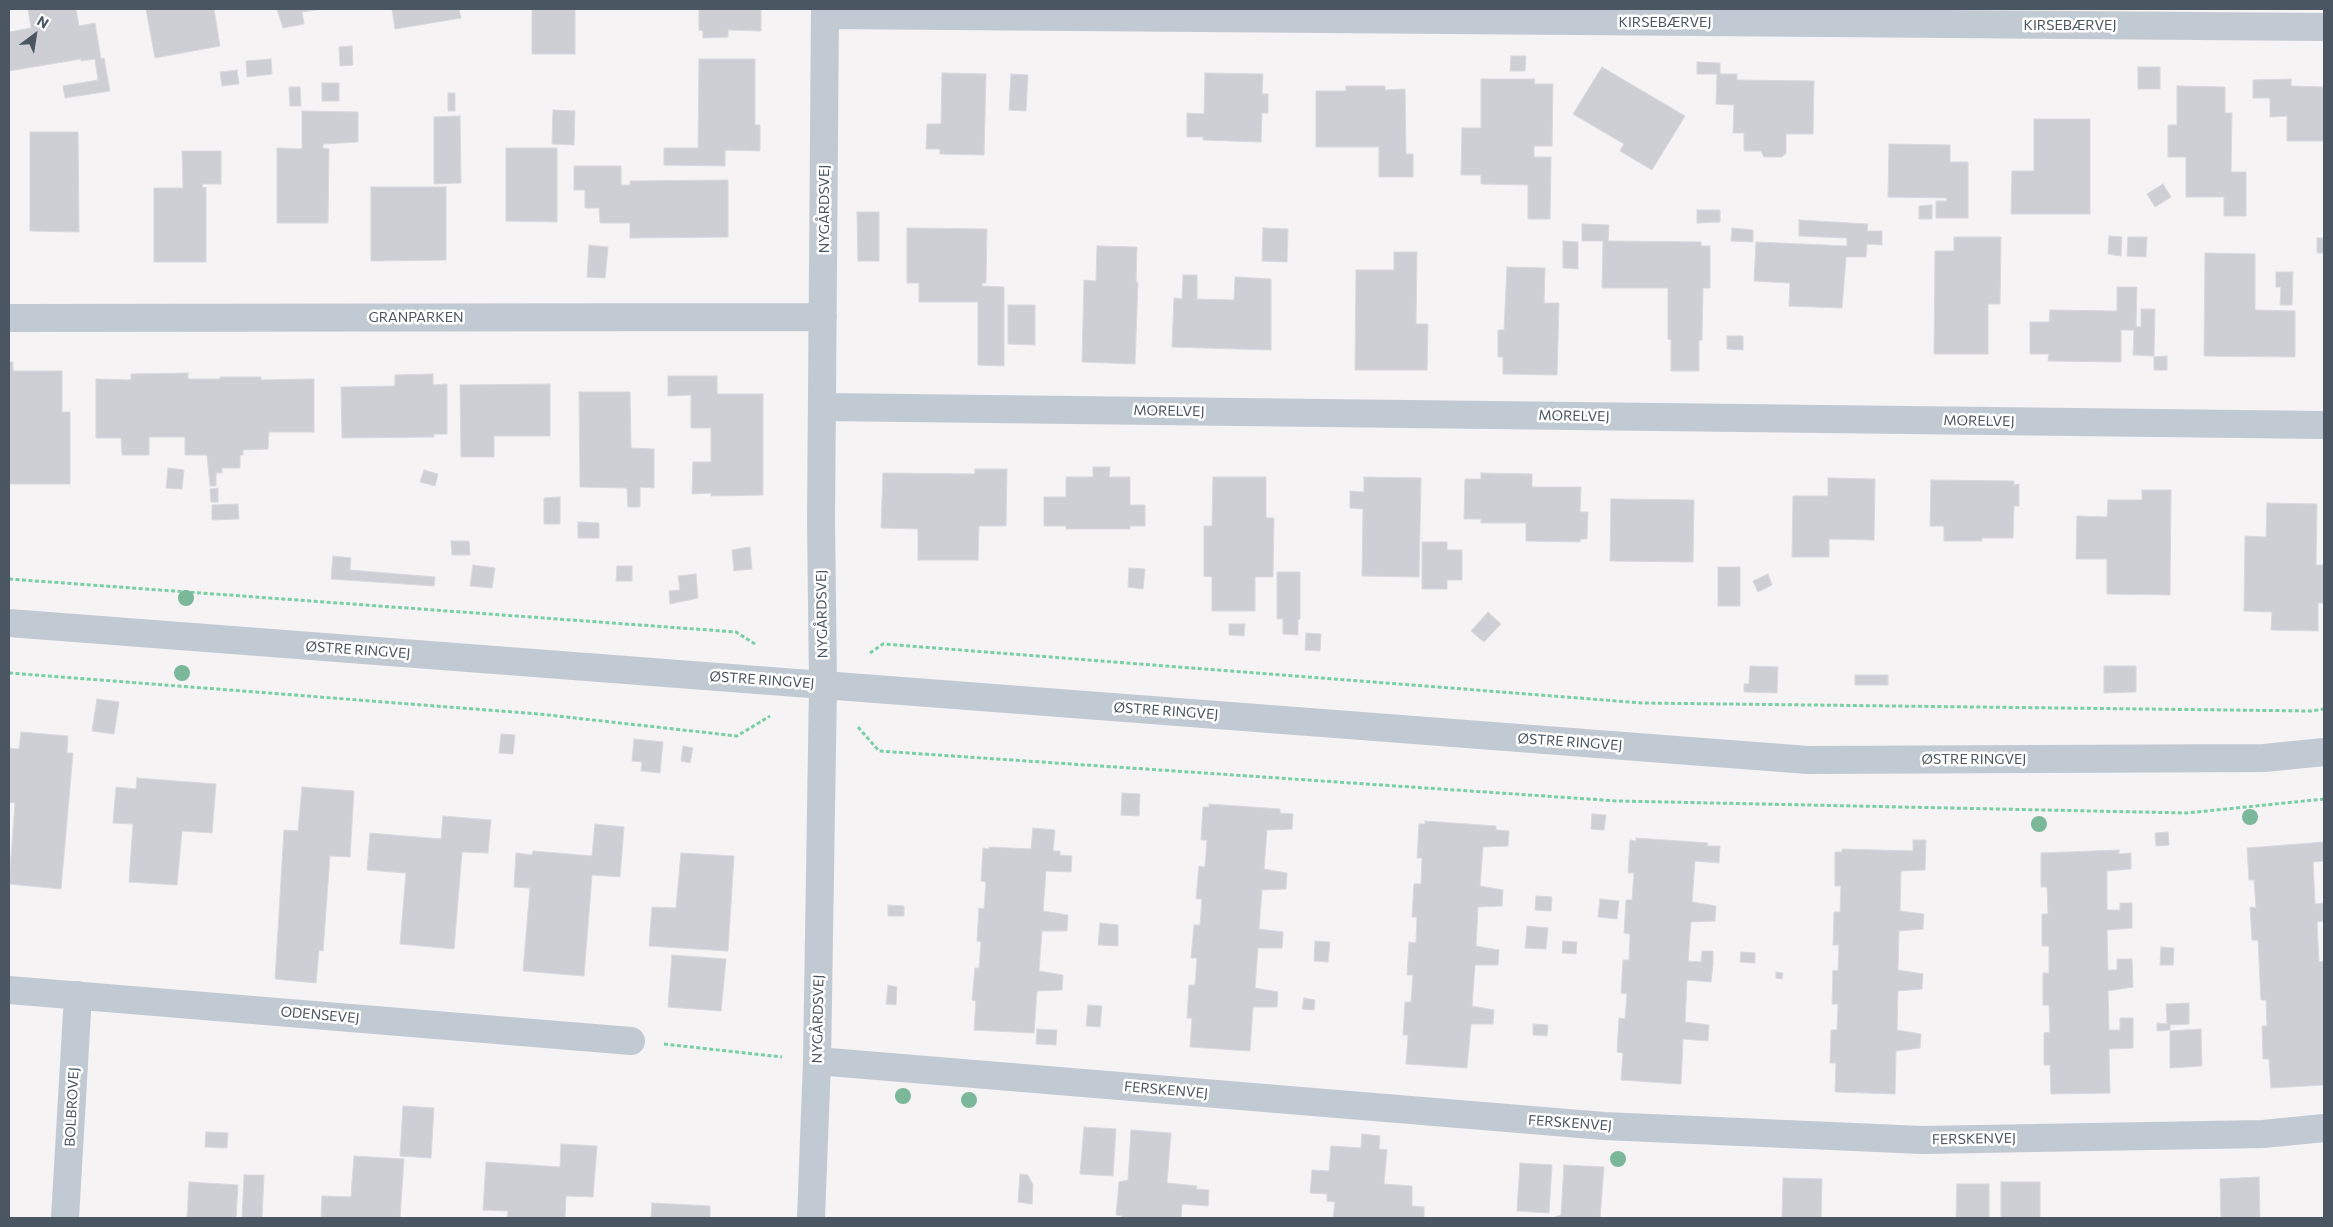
<!DOCTYPE html>
<meta charset="utf-8">
<style>
body{margin:0}
#map{position:relative;width:2333px;height:1227px;overflow:hidden;background:#f5f3f3;font-family:Commissioner,sans-serif}
canvas{display:block}
.frame{position:absolute;inset:0;border:10px solid #4a5661;pointer-events:none}
.north{position:absolute;left:10px;top:10px;width:50px;height:50px;-webkit-text-stroke:4px #fff;paint-order:stroke;rotate:31deg;font-size:14px;font-weight:700;line-height:20px;text-align:center;color:#4a5661}
.north::after{content:'';display:block;margin:auto;width:18px;height:22px;background:#4a5661;clip-path:polygon(50% 0,100% 100%,50% 72%,0 100%)}
</style>
<div id="map">
<canvas width="2333" height="1227"></canvas>
<div class="frame"></div>
<div class="north">N</div>
</div>
<script>
const g = document.querySelector('canvas').getContext('2d');
g.lineJoin = 'round';
function paint(path, color) {
  g.fillStyle = color;
  g.fill(path, 'evenodd');
}
function shape(rows) {
  const path = new Path2D();
  for (const r of rows) {
    path.moveTo(r[0], r[1]);
    for (let i = 2; i < r.length; i += 2) path.lineTo(r[i], r[i + 1]);
  }
  return path;
}
function strokePath(path, color, width, dash) {
  g.strokeStyle = color;
  g.lineWidth = width;
  g.lineCap = dash ? 'butt' : 'round';
  g.setLineDash(dash || []);
  g.stroke(path);
}
function write(font, color, halo, rows, align = 'center') {
  g.font = font + ' Commissioner,sans-serif';
  g.lineWidth = 5;
  g.setLineDash([]);
  g.textBaseline = 'middle';
  g.strokeStyle = halo;
  g.fillStyle = color;
  for (const [text, x, y, turn = 0] of rows) {
    g.save();
    g.translate(x, y);
    g.rotate((+turn || 0) * Math.PI / 180);
    g.textAlign = isNaN(turn) ? turn : align;
    if (halo) g.strokeText(text, 0, 0);
    g.fillText(text, 0, 0);
    g.restore();
  }
}
const building = shape([
 [28,9,76,9,79,26,95,23,101,59,104,58,110,91,65,98,63,86,98,80,95,59,81,61,81,59,9,71,9,32,31,28,28,9],
 [146,9,214,9,220,46,155,58,146,9],
 [277,9,323,9,302,12,304,24,283,28,277,9],
 [392,9,459,9,461,18,395,29,392,9],
 [532,9,575,9,575,54,532,54,532,9],
 [699,9,761,9,761,31,728,30,728,37,703,38,703,31,699,30,699,9],
 [352,46,353,65,340,66,339,47,352,46],
 [1511,56,1526,56,1525,71,1510,71,1511,56],
 [271,59,272,74,247,77,246,61,271,59],
 [699,59,755,59,755,125,760,125,760,151,725,150,725,166,664,165,664,148,698,148,699,59],
 [1697,62,1720,63,1720,74,1737,74,1737,80,1814,81,1813,134,1786,134,1786,153,1782,157,1764,157,1761,151,1744,151,1744,133,1733,133,1734,105,1716,104,1717,74,1697,74,1697,62],
 [1602,67,1685,116,1652,170,1620,151,1624,144,1573,114,1602,67],
 [2138,67,2160,67,2160,89,2138,89,2138,67],
 [237,70,239,84,222,86,220,72,237,70],
 [942,73,986,74,984,155,940,154,940,149,926,149,927,124,941,124,942,73],
 [1205,73,1263,74,1262,94,1268,94,1268,113,1262,113,1261,142,1203,140,1203,137,1187,137,1187,113,1204,114,1205,73],
 [1011,74,1028,75,1026,111,1009,110,1011,74],
 [1481,79,1535,79,1534,84,1553,84,1552,146,1534,146,1534,157,1551,157,1550,219,1528,219,1528,185,1481,184,1481,175,1461,175,1462,128,1481,128,1481,79],
 [2291,79,2291,86,2324,87,2324,141,2287,141,2287,116,2270,117,2270,98,2253,98,2253,80,2291,79],
 [322,83,339,83,339,101,322,101,322,83],
 [1346,86,1385,86,1385,90,1405,89,1406,154,1413,154,1413,177,1379,177,1379,147,1316,147,1316,91,1346,91,1346,86],
 [2177,86,2225,87,2225,113,2232,113,2231,172,2246,172,2246,216,2224,216,2224,197,2186,197,2186,157,2168,157,2168,125,2177,125,2177,86],
 [289,87,300,87,301,106,290,106,289,87],
 [448,93,455,93,455,111,448,111,448,93],
 [553,110,575,111,574,145,552,144,553,110],
 [302,111,358,112,358,142,323,144,323,148,329,149,328,223,277,223,277,148,302,149,302,111],
 [460,116,461,183,434,184,434,117,460,116],
 [2034,119,2090,119,2090,214,2011,214,2012,171,2034,171,2034,119],
 [30,132,78,132,79,232,30,231,30,132],
 [1889,144,1950,145,1950,162,1968,162,1968,218,1936,218,1936,201,1947,201,1947,198,1888,197,1889,144],
 [506,148,557,148,557,222,506,221,506,148],
 [182,151,221,151,221,184,202,184,203,188,206,187,206,262,154,262,154,188,183,188,182,151],
 [574,166,621,166,621,185,630,185,630,181,728,180,728,237,630,238,630,223,600,223,599,208,585,208,585,190,574,190,574,166],
 [2163,184,2171,197,2155,207,2147,194,2163,184],
 [371,187,446,187,446,260,371,261,371,187],
 [1932,205,1932,219,1919,219,1919,206,1932,205],
 [1697,210,1720,210,1720,222,1697,223,1697,210],
 [857,212,879,212,879,261,858,261,857,212],
 [1799,220,1868,224,1867,231,1882,231,1882,245,1867,244,1866,257,1846,257,1842,308,1789,306,1790,283,1754,281,1756,242,1847,246,1847,238,1799,236,1799,220],
 [1582,224,1609,225,1608,241,1701,242,1701,246,1710,246,1710,288,1703,288,1702,340,1699,340,1699,371,1671,371,1671,340,1668,339,1668,288,1602,288,1603,241,1582,241,1582,224],
 [907,228,987,229,986,283,982,283,982,286,1004,287,1004,366,978,365,978,302,919,302,919,283,907,283,907,228],
 [1263,228,1288,229,1287,262,1262,261,1263,228],
 [1732,228,1753,230,1753,242,1731,241,1732,228],
 [2109,236,2122,237,2121,256,2108,254,2109,236],
 [1954,237,2001,237,2000,304,1988,304,1988,354,1934,354,1935,251,1954,251,1954,237],
 [2128,237,2147,237,2146,257,2127,256,2128,237],
 [2317,238,2324,238,2324,253,2317,253,2317,238],
 [1563,241,1578,242,1578,269,1563,268,1563,241],
 [589,245,608,247,605,278,587,277,589,245],
 [1097,246,1137,247,1136,282,1138,282,1135,364,1082,362,1084,280,1096,281,1097,246],
 [1394,252,1417,252,1416,324,1428,324,1427,370,1355,370,1356,270,1394,270,1394,252],
 [2205,253,2255,254,2255,310,2295,311,2295,357,2204,356,2205,253],
 [1507,267,1545,268,1544,303,1559,303,1557,375,1503,374,1503,357,1498,357,1498,330,1504,330,1507,267],
 [2276,272,2293,272,2292,305,2280,305,2281,287,2276,287,2276,272],
 [1183,275,1197,275,1197,299,1234,300,1235,277,1271,279,1271,350,1172,347,1174,298,1182,299,1183,275],
 [2117,287,2137,287,2136,326,2141,327,2141,309,2155,309,2154,356,2133,355,2134,330,2121,330,2121,362,2048,361,2049,354,2030,354,2030,322,2049,322,2050,310,2117,311,2117,287],
 [1008,305,1035,305,1035,345,1008,344,1008,305],
 [1727,336,1743,336,1743,350,1727,349,1727,336],
 [2167,356,2167,370,2154,370,2154,357,2167,356],
 [9,362,13,362,13,371,62,371,62,412,70,412,70,484,9,484,9,362],
 [188,373,188,379,220,379,220,377,261,377,261,380,314,379,314,432,269,432,268,449,243,450,243,455,240,455,240,468,222,468,222,473,216,473,216,486,210,486,207,455,185,455,185,437,149,437,149,455,122,455,121,438,96,438,96,379,131,380,131,374,188,373],
 [433,374,433,385,447,384,447,434,434,434,434,437,342,438,341,387,395,386,395,375,433,374],
 [668,376,717,376,717,394,763,394,763,495,711,496,711,493,692,494,693,462,711,462,711,428,691,428,691,395,668,396,668,376],
 [550,384,550,436,494,436,494,457,461,457,460,385,550,384],
 [579,392,630,392,631,448,654,449,654,488,640,487,640,507,628,507,627,488,580,487,579,392],
 [1093,467,1110,467,1109,477,1130,477,1130,505,1145,505,1145,526,1130,526,1130,529,1066,529,1066,526,1044,526,1044,497,1066,497,1066,477,1093,477,1093,467],
 [168,468,184,470,182,489,166,488,168,468],
 [975,469,1007,469,1006,526,979,526,978,560,918,560,918,529,881,528,883,473,975,474,975,469],
 [424,470,438,474,435,486,420,482,424,470],
 [1481,473,1532,474,1532,487,1581,487,1580,512,1588,512,1587,539,1580,539,1580,542,1526,541,1526,523,1481,523,1481,519,1464,519,1465,479,1481,479,1481,473],
 [1213,477,1266,477,1266,518,1274,518,1273,577,1255,577,1255,611,1212,611,1212,577,1204,576,1204,526,1212,526,1213,477],
 [1364,477,1421,478,1419,577,1362,576,1363,509,1350,508,1350,491,1364,492,1364,477],
 [1828,478,1875,479,1874,540,1829,539,1829,557,1792,557,1793,496,1828,496,1828,478],
 [1931,480,2014,481,2014,485,2019,484,2019,506,2014,506,2013,538,1982,538,1982,541,1944,541,1944,526,1930,526,1931,480],
 [218,488,218,502,211,502,210,489,218,488],
 [2142,490,2171,490,2170,595,2107,594,2107,559,2076,559,2077,516,2107,517,2108,500,2142,500,2142,490],
 [560,497,560,524,544,524,544,498,560,497],
 [1611,499,1694,500,1693,562,1610,561,1611,499],
 [2267,503,2317,504,2316,565,2324,565,2324,603,2318,603,2318,631,2271,630,2272,612,2244,611,2245,536,2266,537,2267,503],
 [238,504,239,519,212,520,212,505,238,504],
 [578,522,599,523,599,538,578,538,578,522],
 [451,541,469,541,470,555,452,555,451,541],
 [1422,542,1447,542,1447,550,1462,550,1462,580,1447,580,1447,589,1422,589,1422,542],
 [750,547,752,569,734,571,732,550,750,547],
 [333,556,351,558,350,570,435,577,434,586,331,579,333,556],
 [473,565,495,568,492,588,470,586,473,565],
 [617,566,632,566,632,581,616,581,617,566],
 [1718,567,1740,567,1740,606,1718,606,1718,567],
 [1129,568,1145,569,1143,589,1128,587,1129,568],
 [1277,572,1300,572,1300,619,1298,620,1298,635,1283,634,1283,619,1277,619,1277,572],
 [696,574,698,598,670,604,669,591,680,590,678,576,696,574],
 [1768,574,1772,585,1758,592,1753,581,1768,574],
 [1488,612,1501,624,1484,642,1471,631,1488,612],
 [1229,624,1245,624,1244,636,1229,635,1229,624],
 [1306,633,1321,634,1320,651,1305,650,1306,633],
 [1750,666,1778,667,1777,693,1744,692,1744,684,1749,684,1750,666],
 [2104,666,2136,666,2136,692,2104,693,2104,666],
 [1855,675,1888,675,1888,685,1855,685,1855,675],
 [97,699,119,702,114,734,92,731,97,699],
 [21,732,68,736,67,753,73,753,61,889,9,884,15,803,9,802,9,748,19,749,21,732],
 [501,734,515,735,513,754,499,753,501,734],
 [634,739,663,742,660,773,641,771,642,762,632,761,634,739],
 [683,746,693,748,690,763,681,761,683,746],
 [137,778,216,784,212,833,182,831,177,885,129,882,133,824,113,823,116,787,136,789,137,778],
 [302,787,354,791,350,857,330,856,323,951,319,950,316,983,275,979,284,830,298,831,302,787],
 [1122,793,1140,794,1139,816,1121,815,1122,793],
 [1209,804,1280,809,1280,813,1293,814,1292,829,1267,830,1264,869,1287,873,1286,889,1262,890,1259,929,1283,932,1282,948,1258,948,1255,988,1278,992,1277,1007,1253,1007,1250,1051,1190,1047,1192,1018,1187,1018,1189,985,1195,985,1197,958,1191,958,1194,925,1200,925,1202,899,1196,899,1199,866,1205,867,1207,840,1201,840,1203,807,1209,807,1209,804],
 [1592,814,1606,815,1604,830,1591,829,1592,814],
 [443,816,491,820,488,853,462,852,454,949,400,944,406,873,367,870,370,833,441,839,443,816],
 [1425,821,1496,826,1496,830,1509,831,1508,846,1483,847,1480,886,1503,890,1502,906,1478,907,1476,946,1499,950,1498,965,1475,965,1472,1006,1494,1010,1493,1024,1471,1024,1467,1068,1406,1064,1408,1035,1403,1035,1405,1002,1411,1002,1413,975,1407,975,1409,942,1416,943,1417,917,1412,917,1414,884,1421,884,1422,858,1417,858,1419,824,1425,824,1425,821],
 [595,824,624,827,620,877,592,875,584,976,523,971,530,888,514,887,516,853,532,855,533,851,592,856,595,824],
 [1033,828,1055,830,1053,851,1060,851,1060,855,1072,856,1071,872,1046,871,1043,911,1068,915,1067,931,1042,931,1039,971,1063,975,1062,990,1037,991,1034,1033,974,1030,976,1001,972,1000,975,968,979,968,981,942,977,941,979,908,984,909,986,882,981,881,983,848,989,849,989,847,1031,849,1033,828],
 [2168,832,2169,845,2156,846,2155,833,2168,832],
 [1636,838,1708,843,1707,846,1720,846,1719,863,1695,861,1692,902,1716,906,1715,921,1691,922,1688,961,1701,962,1702,951,1713,951,1713,965,1711,982,1687,980,1685,1022,1709,1025,1708,1041,1683,1039,1681,1084,1621,1080,1623,1053,1617,1052,1619,1018,1625,1019,1627,994,1621,993,1623,960,1629,960,1630,934,1624,933,1626,900,1632,900,1634,873,1628,873,1630,840,1636,841,1636,838],
 [1913,840,1926,840,1925,870,1901,871,1900,911,1924,914,1923,929,1899,931,1898,970,1923,974,1922,989,1898,991,1897,1030,1921,1034,1920,1048,1896,1051,1895,1094,1835,1092,1836,1063,1830,1063,1831,1030,1837,1030,1838,1004,1832,1004,1833,970,1838,971,1839,945,1833,945,1834,912,1840,912,1841,886,1835,886,1835,852,1842,852,1842,849,1913,851,1913,840],
 [2324,842,2324,861,2313,862,2315,904,2324,903,2324,921,2317,922,2319,962,2324,961,2324,1085,2271,1088,2269,1059,2263,1059,2262,1026,2267,1026,2266,1000,2261,1000,2258,940,2252,940,2250,907,2256,908,2254,880,2249,880,2247,848,2324,842],
 [2119,850,2119,854,2131,853,2131,869,2107,871,2107,910,2120,910,2120,903,2132,903,2132,928,2107,930,2108,970,2117,970,2117,959,2132,959,2133,987,2108,991,2109,1030,2120,1030,2120,1018,2133,1018,2133,1048,2109,1049,2110,1093,2051,1094,2050,1065,2044,1065,2044,1033,2050,1032,2049,1005,2043,1005,2043,973,2049,973,2049,946,2042,946,2042,914,2048,914,2047,887,2041,887,2041,853,2119,850],
 [681,853,734,856,728,951,649,946,652,907,676,908,681,853],
 [1536,896,1552,897,1551,911,1535,910,1536,896],
 [1600,899,1619,901,1617,919,1598,917,1600,899],
 [888,905,904,906,904,916,888,916,888,905],
 [1100,923,1118,925,1118,946,1098,945,1100,923],
 [1527,926,1548,928,1546,949,1525,948,1527,926],
 [1315,941,1330,942,1328,962,1314,961,1315,941],
 [1563,941,1577,942,1576,954,1562,953,1563,941],
 [2161,947,2174,948,2173,965,2160,965,2161,947],
 [1741,952,1755,953,1755,963,1740,962,1741,952],
 [672,955,726,959,721,1011,668,1007,672,955],
 [1776,972,1783,973,1782,979,1776,978,1776,972],
 [888,985,897,987,896,1005,886,1004,888,985],
 [1304,998,1315,1000,1314,1010,1302,1009,1304,998],
 [2189,1003,2189,1024,2170,1025,2170,1030,2157,1031,2157,1023,2167,1024,2166,1004,2189,1003],
 [1088,1005,1102,1006,1100,1027,1086,1026,1088,1005],
 [1533,1024,1548,1025,1547,1036,1533,1035,1533,1024],
 [1037,1029,1057,1030,1056,1045,1036,1044,1037,1029],
 [2201,1029,2202,1066,2170,1068,2170,1031,2201,1029],
 [403,1106,434,1108,431,1158,400,1156,403,1106],
 [1084,1127,1116,1129,1113,1176,1080,1174,1084,1127],
 [1131,1130,1171,1133,1167,1183,1197,1186,1196,1189,1209,1190,1208,1206,1182,1204,1181,1218,1122,1218,1122,1216,1116,1215,1119,1182,1128,1180,1131,1130],
 [206,1132,228,1133,227,1148,205,1147,206,1132],
 [1362,1134,1380,1136,1379,1149,1387,1150,1384,1184,1412,1186,1412,1206,1424,1207,1424,1218,1333,1218,1335,1202,1327,1201,1327,1194,1310,1193,1312,1170,1329,1171,1331,1146,1361,1148,1362,1134],
 [561,1144,597,1146,593,1197,566,1196,565,1218,507,1218,508,1211,483,1210,486,1162,560,1167,561,1144],
 [354,1156,404,1159,400,1218,321,1218,322,1196,351,1197,354,1156],
 [1520,1163,1552,1165,1549,1213,1517,1211,1520,1163],
 [1564,1165,1604,1167,1600,1218,1606,1218,1552,1218,1561,1215,1564,1165],
 [1020,1174,1028,1175,1033,1185,1032,1204,1018,1202,1020,1174],
 [244,1175,264,1175,262,1218,242,1218,244,1175],
 [2259,1177,2260,1218,2221,1218,2220,1179,2259,1177],
 [1783,1178,1822,1179,1821,1218,1782,1218,1783,1178],
 [189,1182,238,1185,236,1218,187,1218,189,1182],
 [2001,1182,2040,1182,2040,1218,2001,1218,2001,1182],
 [1957,1184,1989,1184,1989,1218,1956,1218,1957,1184],
 [652,1203,710,1206,710,1218,651,1218,652,1203]
]);
const path = shape([
 [9,579,736,632,755,644],
 [870,653,883,644,1643,703,2311,711,2324,709],
 [9,673,539,714,737,736,770,716],
 [858,727,879,751,1618,801,2187,813,2324,799],
 [664,1044,782,1057]
]);
const minor = shape([
 [825,15,2324,27],
 [9,318,823,317],
 [823,407,2324,425],
 [9,623,1808,760,2264,758,2324,752],
 [9,990,631,1041],
 [817,1061,1604,1126,1922,1140,2263,1134,2324,1128],
 [65,1218,78,995],
 [811,1218,817,1061,823,685,821,521,825,9]
]);
const trees = [
 [186,598],
 [182,673],
 [2250,817],
 [2039,824],
 [903,1096],
 [969,1100],
 [1618,1159]
];
const streetNames = [
 ["KIRSEBÆRVEJ",1665,22],
 ["KIRSEBÆRVEJ",2070,25],
 ["NYGÅRDSVEJ",824,209,-90],
 ["GRANPARKEN",416,317],
 ["MORELVEJ",1169,411,1],
 ["MORELVEJ",1574,416,1],
 ["MORELVEJ",1979,421,1],
 ["NYGÅRDSVEJ",822,614,-91],
 ["ØSTRE RINGVEJ",358,650,4],
 ["ØSTRE RINGVEJ",762,680,4],
 ["ØSTRE RINGVEJ",1166,711,4],
 ["ØSTRE RINGVEJ",1570,742,4],
 ["ØSTRE RINGVEJ",1974,759],
 ["ODENSEVEJ",320,1015,5],
 ["NYGÅRDSVEJ",818,1019,-89],
 ["FERSKENVEJ",1166,1090,5],
 ["BOLBROVEJ",72,1107,-87],
 ["FERSKENVEJ",1570,1123,4],
 ["FERSKENVEJ",1974,1139,-1]
];
paint(building, '#cdcfd5');
strokePath(building, '#d7d9de', 1);
strokePath(path, '#7ad0a6', 3, [4, 2.5]);
strokePath(minor, '#c1cad2', 28);
g.fillStyle = '#7bb799';
for (const [x, y] of trees) {
  g.beginPath();
  g.arc(x, y, 8, 0, 2 * Math.PI);
  g.fill();
}
write('14px', '#4a5661', '#fff', streetNames);
</script>
